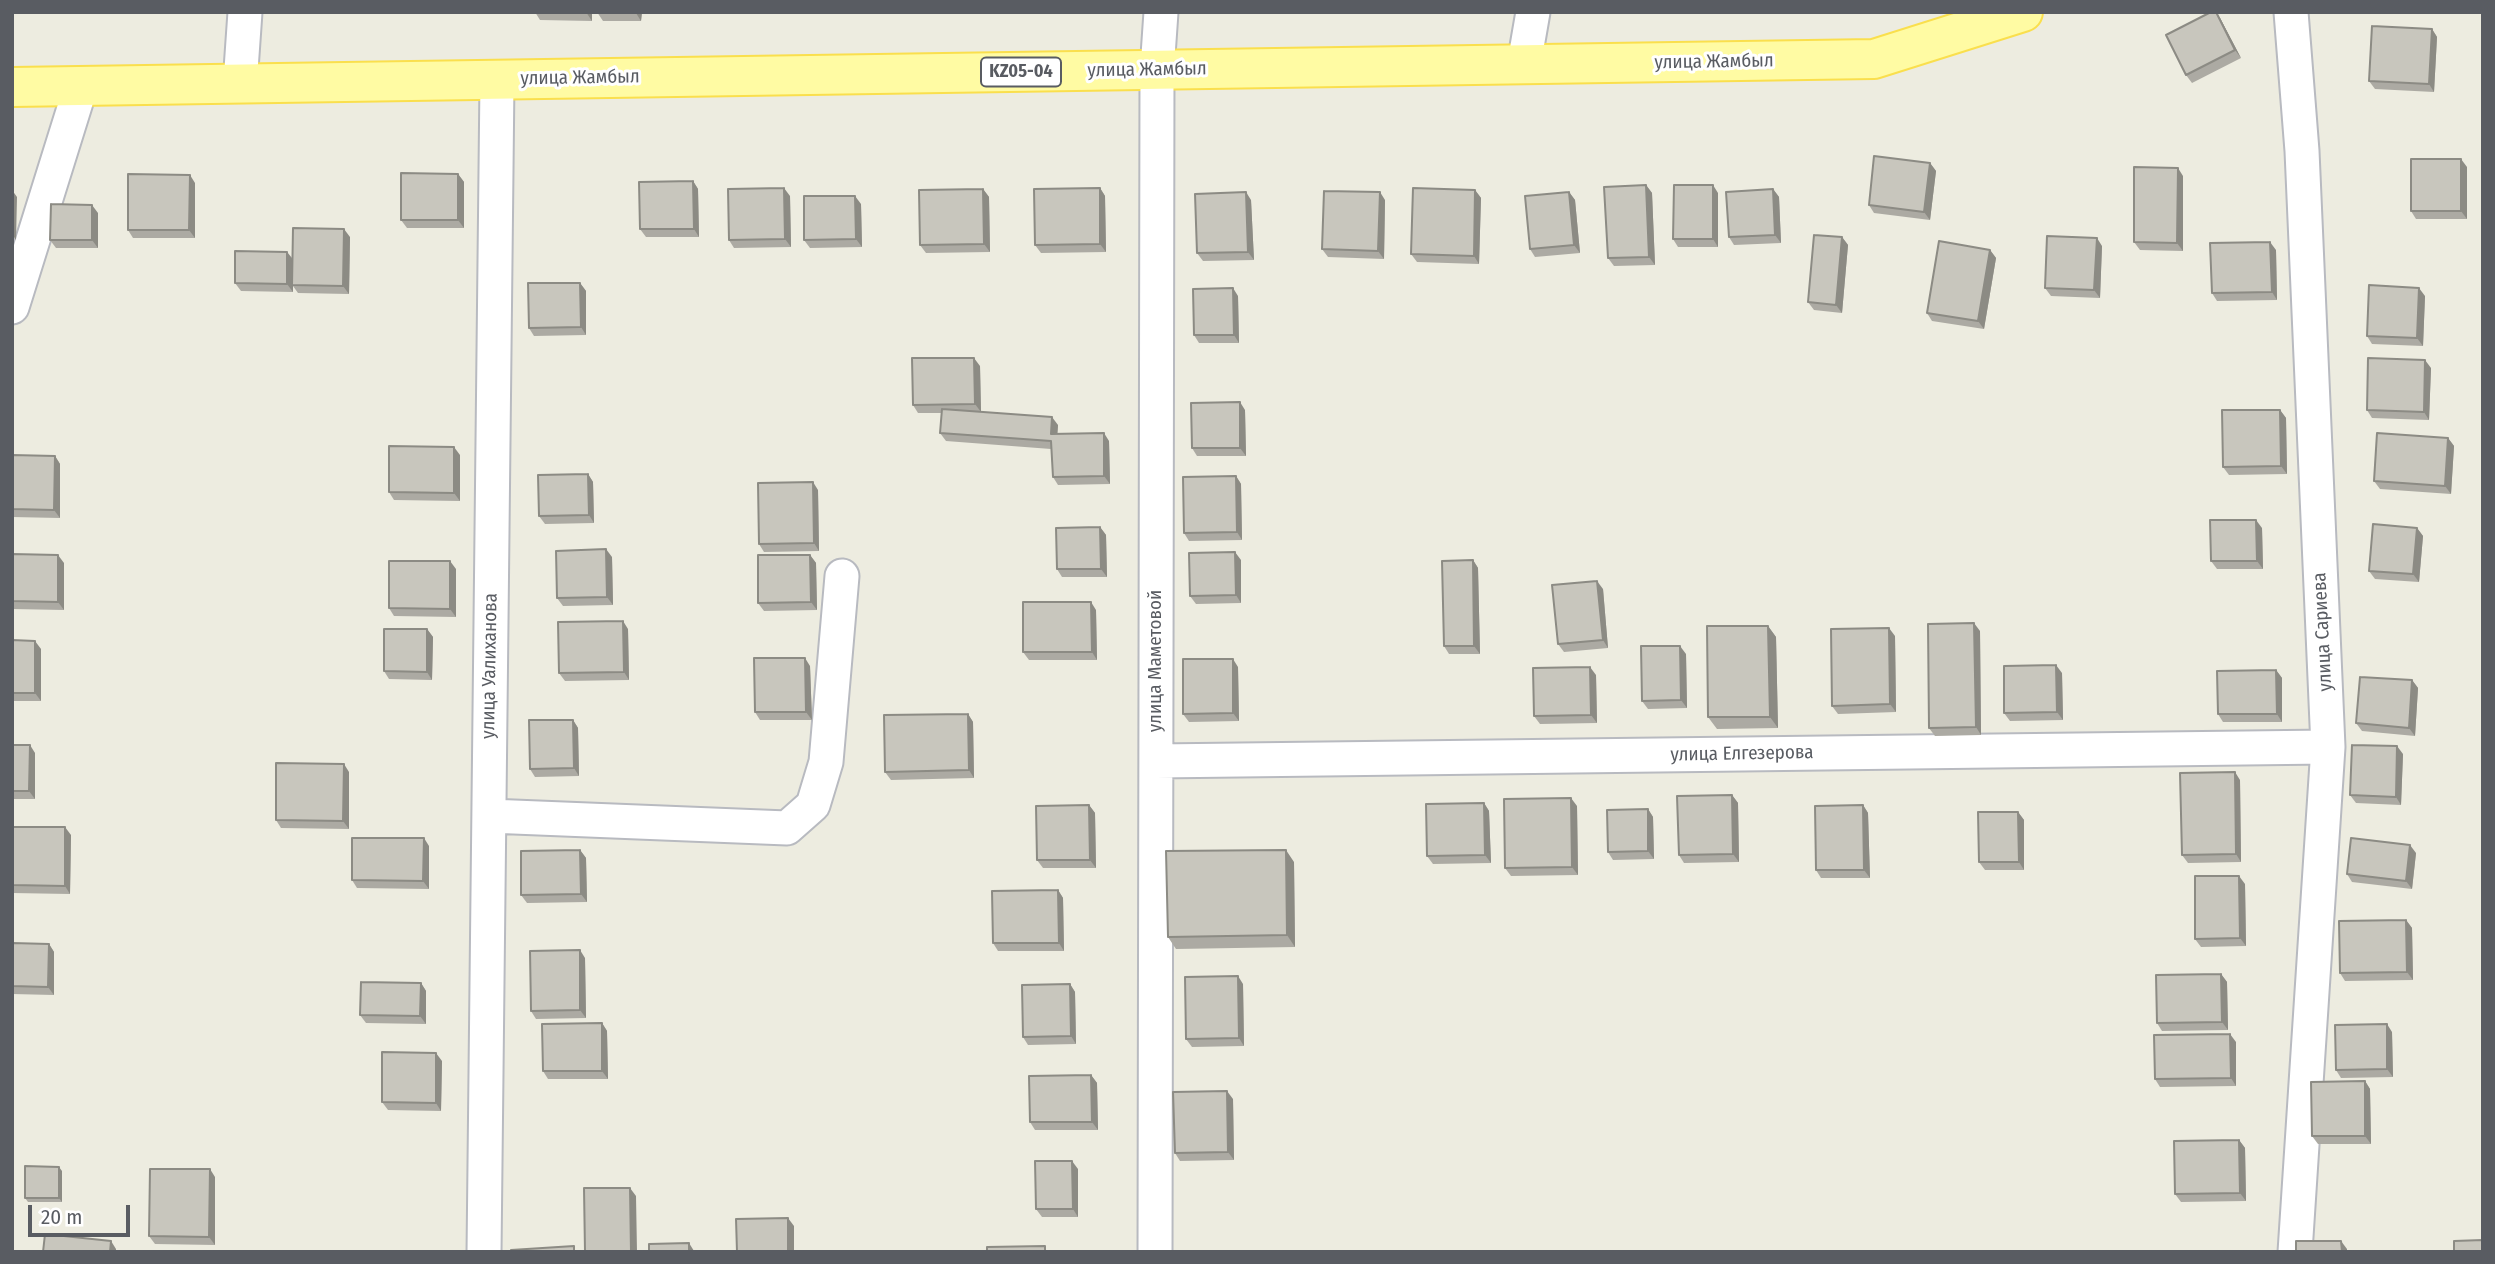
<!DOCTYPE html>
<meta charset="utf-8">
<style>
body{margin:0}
#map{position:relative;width:2495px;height:1264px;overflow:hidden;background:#edece0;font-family:"Fira Sans Condensed",sans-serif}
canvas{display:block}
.frame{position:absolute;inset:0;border:14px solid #595c62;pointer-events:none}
.scale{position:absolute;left:28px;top:1205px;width:102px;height:32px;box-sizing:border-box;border:4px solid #595c62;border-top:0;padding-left:9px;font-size:21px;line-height:24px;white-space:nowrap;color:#595c62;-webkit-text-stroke:5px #fff;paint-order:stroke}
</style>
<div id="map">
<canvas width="2495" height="1264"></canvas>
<div class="frame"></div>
<div class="scale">20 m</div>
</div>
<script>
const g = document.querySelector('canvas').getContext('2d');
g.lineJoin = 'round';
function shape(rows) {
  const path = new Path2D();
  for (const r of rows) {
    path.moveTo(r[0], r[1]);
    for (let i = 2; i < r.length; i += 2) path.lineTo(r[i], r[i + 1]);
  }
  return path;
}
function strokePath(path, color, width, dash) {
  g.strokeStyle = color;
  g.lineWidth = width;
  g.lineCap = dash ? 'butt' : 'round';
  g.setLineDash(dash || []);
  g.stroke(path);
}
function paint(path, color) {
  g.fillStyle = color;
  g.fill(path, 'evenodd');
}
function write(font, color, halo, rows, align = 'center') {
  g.font = font + ' "Fira Sans Condensed",sans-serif';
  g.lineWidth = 6;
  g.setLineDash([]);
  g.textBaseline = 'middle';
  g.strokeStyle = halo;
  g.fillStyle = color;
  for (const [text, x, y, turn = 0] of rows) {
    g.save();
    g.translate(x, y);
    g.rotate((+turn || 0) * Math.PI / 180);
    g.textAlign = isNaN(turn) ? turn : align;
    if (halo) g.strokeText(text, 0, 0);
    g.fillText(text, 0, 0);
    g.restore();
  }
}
const minor = shape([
 [2291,12,2302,151,2328,747,2295,1252],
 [1524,64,1533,12],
 [240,84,245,12],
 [12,307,81,86],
 [1156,761,2328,747],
 [489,816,787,828,813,805,826,762,842,576],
 [484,1252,497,80],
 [1155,1252,1157,70,1161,12]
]);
const major = shape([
 [12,87,1874,59,2023,12]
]);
const wall = shape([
 [535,12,592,12,592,21,540,20],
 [597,12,642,12,641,21,603,21],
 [2220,18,2241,58,2192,83,2186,75],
 [2432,29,2437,37,2434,92,2375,89,2369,81],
 [1930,163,1936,171,1930,220,1874,213,1869,205],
 [2467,167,2467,219,2416,219,2411,211],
 [458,174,464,182,464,228,407,228,401,220],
 [2183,176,2183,251,2140,250,2134,242],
 [693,181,698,189,699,237,646,237,640,229],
 [195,183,195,238,133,238,128,230],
 [1646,185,1652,193,1655,265,1614,266,1608,258],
 [1100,188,1105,196,1106,252,1041,253,1035,245],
 [983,189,989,197,990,252,926,253,920,245],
 [1773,189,1779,197,1781,243,1734,245,1729,237],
 [1475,190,1481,198,1479,264,1417,262,1411,254],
 [1569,192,1575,200,1580,253,1535,257,1530,249],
 [1718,193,1718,247,1678,247,1673,239],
 [790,196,791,247,734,248,729,240],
 [1251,200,1254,260,1203,261,1197,253],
 [1385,200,1384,259,1328,257,1322,249],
 [861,204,862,247,810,248,804,240],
 [98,213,98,248,56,248,50,240],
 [350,237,349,294,298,293,293,286,293,292,241,291,235,283,287,252,293,259],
 [1842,237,1848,245,1842,313,1814,310,1808,302],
 [2102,246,2100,298,2051,296,2045,288],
 [1990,250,1996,258,1984,329,1932,321,1927,313],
 [2276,250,2277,300,2217,301,2212,293],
 [580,283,586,291,586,335,534,336,529,328],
 [1238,296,1239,343,1199,343,1194,335],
 [2425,296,2423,346,2372,344,2367,336],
 [980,366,981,412,1058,425,1057,433,1109,441,1110,484,1058,485,1053,477,1051,449,946,441,940,433,942,413,918,413,913,405],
 [2431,368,2429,420,2372,418,2367,410],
 [1245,410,1246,456,1197,456,1192,448],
 [2280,410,2286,418,2287,474,2229,475,2223,467],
 [2448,438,2454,446,2451,494,2380,489,2374,481],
 [12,455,55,456,60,464,60,518,12,517],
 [460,455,460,501,394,500,389,492],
 [588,474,593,482,594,523,545,524,539,516],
 [1236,476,1241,484,1242,540,1189,541,1184,533],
 [818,490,819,551,764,552,759,544],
 [1100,527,1106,535,1107,577,1062,577,1057,569],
 [2262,528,2263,569,2217,569,2211,561],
 [2417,528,2423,536,2419,582,2375,579,2369,571],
 [12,554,64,563,64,610,12,609],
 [810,555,816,563,817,610,764,611,758,603],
 [612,557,613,605,563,606,557,598],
 [1241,560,1241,603,1196,604,1190,596],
 [1473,560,1478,568,1480,654,1449,654,1444,646],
 [456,569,456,617,394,616,389,608],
 [1603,589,1608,648,1564,652,1558,644],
 [1096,610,1097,660,1029,660,1023,652],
 [1768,626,1776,637,1778,728,1717,729,1708,717],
 [427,629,433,637,432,680,389,679,384,671],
 [628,629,629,680,565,681,559,673],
 [1980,631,1981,735,1935,736,1929,728],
 [1895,636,1896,712,1838,714,1832,706],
 [12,640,41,649,41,701,12,701],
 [1686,654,1687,708,1648,709,1642,701],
 [810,666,812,720,760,720,755,712],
 [1238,667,1239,721,1189,722,1183,714],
 [2276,670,2282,678,2282,722,2223,722,2218,714],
 [2062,673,2063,720,2010,721,2004,713],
 [1596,675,1597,723,1540,724,1534,716],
 [2412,680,2418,688,2415,736,2362,731,2356,723],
 [968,714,973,722,974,778,891,780,885,772],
 [573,720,578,728,579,776,535,777,530,769],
 [12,745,35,753,35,799,12,799],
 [2403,754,2401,805,2356,803,2350,795],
 [349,772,349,829,281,828,276,820],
 [2240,780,2241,862,2188,863,2182,855],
 [1732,795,1738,803,1739,862,1684,863,1679,855],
 [1484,803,1489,811,1491,863,1433,864,1427,856],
 [1089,805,1095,813,1096,868,1043,868,1037,860],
 [1863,805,1868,813,1870,878,1821,878,1816,870],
 [1577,806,1578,875,1511,876,1505,868],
 [1648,809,1653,817,1654,859,1613,860,1608,852],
 [2018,812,2024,820,2024,870,1985,870,1979,862],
 [12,827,71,835,70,894,12,893],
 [429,846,429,889,357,888,352,880],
 [580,850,586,858,587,902,527,903,521,895],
 [2416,853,2412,889,2352,882,2347,874],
 [1294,862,1295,947,1176,949,1168,937],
 [2245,884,2246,946,2201,947,2195,939],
 [1058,890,1063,898,1064,951,998,951,993,943],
 [2406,920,2412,928,2413,980,2345,981,2340,973],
 [12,943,49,944,54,952,54,995,12,994],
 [585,958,586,1018,536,1019,531,1011],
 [2221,974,2227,982,2228,1030,2162,1031,2157,1023],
 [421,983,426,991,426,1024,366,1023,360,1015],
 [1070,984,1075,992,1076,1044,1028,1045,1023,1037],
 [1243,984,1244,1046,1192,1047,1186,1039],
 [602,1023,607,1031,608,1079,548,1079,543,1071],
 [2392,1032,2393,1077,2341,1078,2336,1070],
 [2236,1042,2236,1086,2160,1087,2155,1079],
 [442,1061,441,1111,388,1110,382,1102],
 [1091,1075,1097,1083,1098,1130,1035,1130,1030,1122],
 [2365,1081,2370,1089,2371,1144,2318,1144,2312,1136],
 [1233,1099,1234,1160,1180,1161,1175,1153],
 [2239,1140,2245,1148,2246,1201,2181,1202,2175,1194],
 [1078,1169,1078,1217,1042,1217,1036,1209],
 [62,1171,62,1202,28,1202,25,1198],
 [215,1177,215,1245,155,1244,149,1236]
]);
const shadedWall = shape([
 [586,12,592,12,592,21],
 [636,12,642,12,641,21,636,13],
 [2216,12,2220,18,2241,58,2235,50],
 [2432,29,2437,37,2434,92,2429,84],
 [2461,159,2467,167,2467,219,2461,211],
 [1930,163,1936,171,1930,220,1924,212],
 [2178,168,2183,176,2183,251,2177,243],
 [458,174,464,182,464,228,458,220],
 [190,175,195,183,195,238,189,230],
 [693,181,698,189,699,237,694,229],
 [1646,185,1652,193,1655,265,1649,257],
 [1713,185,1718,193,1718,247,1713,239],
 [784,188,790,196,791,247,785,239],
 [1100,188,1105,196,1106,252,1100,244],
 [983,189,989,197,990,252,984,244],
 [1773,189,1779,197,1781,243,1775,235],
 [12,190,17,197,16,240,12,234],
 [1475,190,1481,198,1479,264,1474,256],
 [1246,192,1251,200,1254,260,1248,252],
 [1380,192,1385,200,1384,259,1378,251],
 [1569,192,1575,200,1580,253,1574,245],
 [855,196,861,204,862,247,856,239],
 [92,205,98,213,98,248,92,240],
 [344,229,350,237,349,294,343,286],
 [1842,237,1848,245,1842,313,1836,305],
 [2097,238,2102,246,2100,298,2094,290],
 [2270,242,2276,250,2277,300,2272,292],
 [1990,250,1996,258,1984,329,1978,321],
 [287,252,293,260,293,292,287,284],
 [580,283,586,291,586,335,581,327],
 [1233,288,1238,296,1239,343,1234,335],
 [2419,288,2425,296,2423,346,2417,338],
 [974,358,980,366,981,412,975,404],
 [2425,360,2431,368,2429,420,2424,412],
 [1240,402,1245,410,1246,456,1240,448],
 [2280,410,2286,418,2287,474,2281,466],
 [1052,417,1058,425,1057,442,1051,434],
 [1104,433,1109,441,1110,484,1104,476],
 [2448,438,2454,446,2451,494,2445,486],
 [454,447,460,455,460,501,454,493],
 [55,456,60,464,60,518,54,510],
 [588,474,593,482,594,523,589,515],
 [1236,476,1241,484,1242,540,1237,532],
 [813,482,818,490,819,551,814,543],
 [2256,520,2262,528,2263,569,2257,561],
 [1100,527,1106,535,1107,577,1101,569],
 [2417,528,2423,536,2419,582,2413,574],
 [606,549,612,557,613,605,607,597],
 [1235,552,1241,560,1241,603,1236,595],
 [58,555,64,563,64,610,58,602],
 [810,555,816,563,817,610,811,602],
 [1473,560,1478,568,1480,654,1474,646],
 [450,561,456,569,456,617,450,609],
 [1597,581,1603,589,1608,648,1603,640],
 [1091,602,1096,610,1097,660,1092,652],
 [623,621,628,629,629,680,624,672],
 [1974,623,1980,631,1981,735,1976,727],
 [1768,626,1776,637,1778,728,1770,717],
 [1889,628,1895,636,1896,712,1890,704],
 [427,629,433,637,432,680,427,672],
 [35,641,41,649,41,701,35,693],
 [1680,646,1686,654,1687,708,1681,700],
 [805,658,810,666,812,720,806,712],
 [1233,659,1238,667,1239,721,1233,713],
 [2056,665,2062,673,2063,720,2057,712],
 [1590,667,1596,675,1597,723,1591,715],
 [2276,670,2282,678,2282,722,2277,714],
 [2412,680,2418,688,2415,736,2409,728],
 [968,714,973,722,974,778,969,770],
 [573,720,578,728,579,776,574,768],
 [30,745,35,753,35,799,29,791],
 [2397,746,2403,754,2401,805,2396,797],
 [344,764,349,772,349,829,343,821],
 [2235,772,2240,780,2241,862,2236,854],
 [1732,795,1738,803,1739,862,1733,854],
 [1571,798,1577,806,1578,875,1572,867],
 [1484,803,1489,811,1491,863,1485,855],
 [1089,805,1095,813,1096,868,1090,860],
 [1863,805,1868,813,1870,878,1864,870],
 [1648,809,1653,817,1654,859,1648,851],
 [2018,812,2024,820,2024,870,2019,862],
 [65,827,71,835,70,894,65,886],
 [424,838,429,846,429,889,423,881],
 [2410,845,2416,853,2412,889,2406,881],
 [580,850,586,858,587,902,581,894],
 [1286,850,1294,862,1295,947,1287,935],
 [2239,876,2245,884,2246,946,2240,938],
 [1058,890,1063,898,1064,951,1059,943],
 [2406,920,2412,928,2413,980,2407,972],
 [49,944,54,952,54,995,48,987],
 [580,950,585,958,586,1018,580,1010],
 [2221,974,2227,982,2228,1030,2222,1022],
 [1238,976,1243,984,1244,1046,1239,1038],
 [421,983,426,991,426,1024,420,1016],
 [1070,984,1075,992,1076,1044,1071,1036],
 [12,1018,14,1021,14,1062,12,1060],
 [602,1023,607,1031,608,1079,602,1071],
 [2387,1024,2392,1032,2393,1077,2387,1069],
 [2230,1034,2236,1042,2236,1086,2231,1078],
 [436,1053,442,1061,441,1111,436,1103],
 [1091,1075,1097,1083,1098,1130,1092,1122],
 [2365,1081,2370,1089,2371,1144,2365,1136],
 [1227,1091,1233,1099,1234,1160,1228,1152],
 [2239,1140,2245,1148,2246,1201,2240,1193],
 [1072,1161,1078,1169,1078,1217,1073,1209],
 [59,1167,62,1171,62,1202,59,1198],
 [210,1169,215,1177,215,1245,209,1237],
 [630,1188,636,1196,637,1252,631,1252],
 [788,1218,794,1226,794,1252,788,1252],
 [111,1241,116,1249,116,1252,110,1252],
 [2341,1241,2347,1249,2347,1252,2342,1252],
 [689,1243,694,1251,694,1252,689,1252]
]);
const building = shape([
 [597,12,636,12,636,13,597,12],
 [2211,12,2216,12,2235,50,2186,75,2166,35,2211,12],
 [2372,26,2432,29,2429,84,2369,81,2372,26],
 [1874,156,1930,163,1924,212,1869,205,1874,156],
 [2411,159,2461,159,2461,211,2411,211,2411,159],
 [2134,167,2178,168,2177,243,2134,242,2134,167],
 [401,173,458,174,458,220,401,220,401,173],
 [128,174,190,175,189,230,128,230,128,174],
 [693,181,694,229,640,229,639,182,693,181],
 [1646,185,1649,257,1608,258,1604,187,1646,185],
 [1674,185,1713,185,1713,239,1673,239,1674,185],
 [784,188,785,239,729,240,728,189,784,188],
 [1100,188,1100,244,1035,245,1034,189,1100,188],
 [1413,188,1475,190,1474,256,1411,254,1413,188],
 [983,189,984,244,920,245,919,190,983,189],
 [1773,189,1775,235,1729,237,1726,192,1773,189],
 [1324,191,1380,192,1378,251,1322,249,1324,191],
 [1246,192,1248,252,1197,253,1195,194,1246,192],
 [1569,192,1574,245,1530,249,1525,196,1569,192],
 [804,196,855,196,856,239,804,240,804,196],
 [51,204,92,205,92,240,50,240,51,204],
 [293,228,344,229,343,286,292,285,293,228],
 [1814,235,1842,237,1836,305,1808,302,1814,235],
 [2047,236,2097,238,2094,290,2045,288,2047,236],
 [1939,241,1990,250,1978,321,1927,313,1939,241],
 [2270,242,2272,292,2212,293,2210,243,2270,242],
 [235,251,287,252,287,284,235,283,235,251],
 [528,283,580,283,581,327,529,328,528,283],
 [2369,285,2419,288,2417,338,2367,336,2369,285],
 [1233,288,1234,335,1194,335,1193,289,1233,288],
 [912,358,974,358,975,404,913,405,912,358],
 [2368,358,2425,360,2424,412,2367,410,2368,358],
 [1240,402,1240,448,1192,448,1191,403,1240,402],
 [942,409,1052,417,1051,434,1104,433,1104,476,1053,477,1051,441,940,433,942,409],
 [2222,410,2280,410,2281,466,2223,467,2222,410],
 [2377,433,2448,438,2445,486,2374,481,2377,433],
 [389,446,454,447,454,493,389,492,389,446],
 [12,455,55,456,54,510,12,509,12,455],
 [588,474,589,515,539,516,538,475,588,474],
 [1236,476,1237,532,1184,533,1183,477,1236,476],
 [813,482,814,543,759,544,758,483,813,482],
 [2210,520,2256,520,2257,561,2211,561,2210,520],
 [2373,524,2417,528,2413,574,2369,571,2373,524],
 [1100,527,1101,569,1057,569,1056,528,1100,527],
 [606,549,607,597,557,598,556,551,606,549],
 [1235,552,1236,595,1190,596,1189,553,1235,552],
 [12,554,58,555,58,602,12,601,12,554],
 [758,555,810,555,811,602,758,603,758,555],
 [1473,560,1474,646,1444,646,1442,561,1473,560],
 [389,561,450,561,450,609,389,608,389,561],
 [1597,581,1603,640,1558,644,1552,585,1597,581],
 [1023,602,1091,602,1092,652,1023,652,1023,602],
 [623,621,624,672,559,673,558,622,623,621],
 [1974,623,1976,727,1929,728,1928,624,1974,623],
 [1707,626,1768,626,1770,717,1708,717,1707,626],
 [1889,628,1890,704,1832,706,1831,629,1889,628],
 [384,629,427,629,427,672,384,671,384,629],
 [12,640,35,641,35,693,12,693,12,640],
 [1641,646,1680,646,1681,700,1642,701,1641,646],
 [754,658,805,658,806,712,755,712,754,658],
 [1183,659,1233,659,1233,713,1183,714,1183,659],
 [2056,665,2057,712,2004,713,2004,666,2056,665],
 [1590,667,1591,715,1534,716,1533,668,1590,667],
 [2276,670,2277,714,2218,714,2217,671,2276,670],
 [2360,677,2412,680,2409,728,2356,723,2360,677],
 [968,714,969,770,885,772,884,715,968,714],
 [529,720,573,720,574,768,530,769,529,720],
 [12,745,30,745,29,791,12,791,12,745],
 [2352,745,2397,746,2396,797,2350,795,2352,745],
 [276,763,344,764,343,821,276,820,276,763],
 [2235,772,2236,854,2182,855,2180,773,2235,772],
 [1732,795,1733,854,1679,855,1677,796,1732,795],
 [1571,798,1572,867,1505,868,1504,799,1571,798],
 [1484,803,1485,855,1427,856,1426,804,1484,803],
 [1089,805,1090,860,1037,860,1036,806,1089,805],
 [1863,805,1864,870,1816,870,1815,806,1863,805],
 [1648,809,1648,851,1608,852,1607,810,1648,809],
 [1978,812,2018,812,2019,862,1979,862,1978,812],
 [12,827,65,827,65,886,12,885,12,827],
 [352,838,424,838,423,881,352,880,352,838],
 [2351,838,2410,845,2406,881,2347,874,2351,838],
 [580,850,581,894,521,895,521,851,580,850],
 [1286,850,1287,935,1168,937,1166,851,1286,850],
 [2195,876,2239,876,2240,938,2195,939,2195,876],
 [1058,890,1059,943,993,943,992,891,1058,890],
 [2406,920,2407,972,2340,973,2339,921,2406,920],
 [12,943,49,944,48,987,12,986,12,943],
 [580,950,580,1010,531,1011,530,951,580,950],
 [2221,974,2222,1022,2157,1023,2156,975,2221,974],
 [1238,976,1239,1038,1186,1039,1185,977,1238,976],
 [361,982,421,983,420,1016,360,1015,361,982],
 [1070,984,1071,1036,1023,1037,1022,985,1070,984],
 [602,1023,602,1071,543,1071,542,1024,602,1023],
 [2387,1024,2387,1069,2336,1070,2335,1025,2387,1024],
 [2230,1034,2231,1078,2155,1079,2154,1035,2230,1034],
 [382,1052,436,1053,436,1103,382,1102,382,1052],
 [1091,1075,1092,1122,1030,1122,1029,1076,1091,1075],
 [2365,1081,2365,1136,2312,1136,2311,1082,2365,1081],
 [1227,1091,1228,1152,1175,1153,1173,1092,1227,1091],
 [2239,1140,2240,1193,2175,1194,2174,1141,2239,1140],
 [1035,1161,1072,1161,1073,1209,1036,1209,1035,1161],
 [25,1166,59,1167,59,1198,25,1198,25,1166],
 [150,1169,210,1169,209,1237,149,1236,150,1169],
 [584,1188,630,1188,631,1252,585,1252,584,1188],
 [788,1218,788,1252,737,1252,736,1219,788,1218],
 [45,1234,111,1241,110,1252,43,1252,45,1234],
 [2483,1240,2483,1252,2454,1252,2454,1241,2483,1240],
 [2296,1241,2341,1241,2342,1252,2296,1252,2296,1241],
 [689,1243,689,1252,649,1252,649,1244,689,1243],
 [574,1246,574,1252,511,1252,511,1250,574,1246],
 [1045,1246,1045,1252,987,1252,987,1247,1045,1246]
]);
const shields = [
 [1021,72,80]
];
const shieldNames = [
 ["KZ05-04",1021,72]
];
const streetNames = [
 ["улица Жамбыл",1714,62,-1],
 ["улица Жамбыл",1147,70,-1],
 ["улица Жамбыл",580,78,-1],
 ["улица Сариева",2323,632,-93],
 ["улица Маметовой",1156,661,-90],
 ["улица Уалиханова",490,666,-89],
 ["улица Елгезерова",1742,754,-1]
];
strokePath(minor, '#b8bac0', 37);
strokePath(major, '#fadf4d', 42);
strokePath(minor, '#fff', 33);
strokePath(major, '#fffba3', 38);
paint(wall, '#acaaa3');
paint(shadedWall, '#8c8b84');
paint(building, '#c8c6bd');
strokePath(building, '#8c8b84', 2);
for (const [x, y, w] of shields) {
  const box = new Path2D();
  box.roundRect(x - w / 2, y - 14.5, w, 29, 5);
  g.fillStyle = '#fff';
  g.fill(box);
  strokePath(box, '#595c62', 2);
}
write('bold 18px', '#595c62', null, shieldNames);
write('19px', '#595c62', '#fff', streetNames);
</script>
